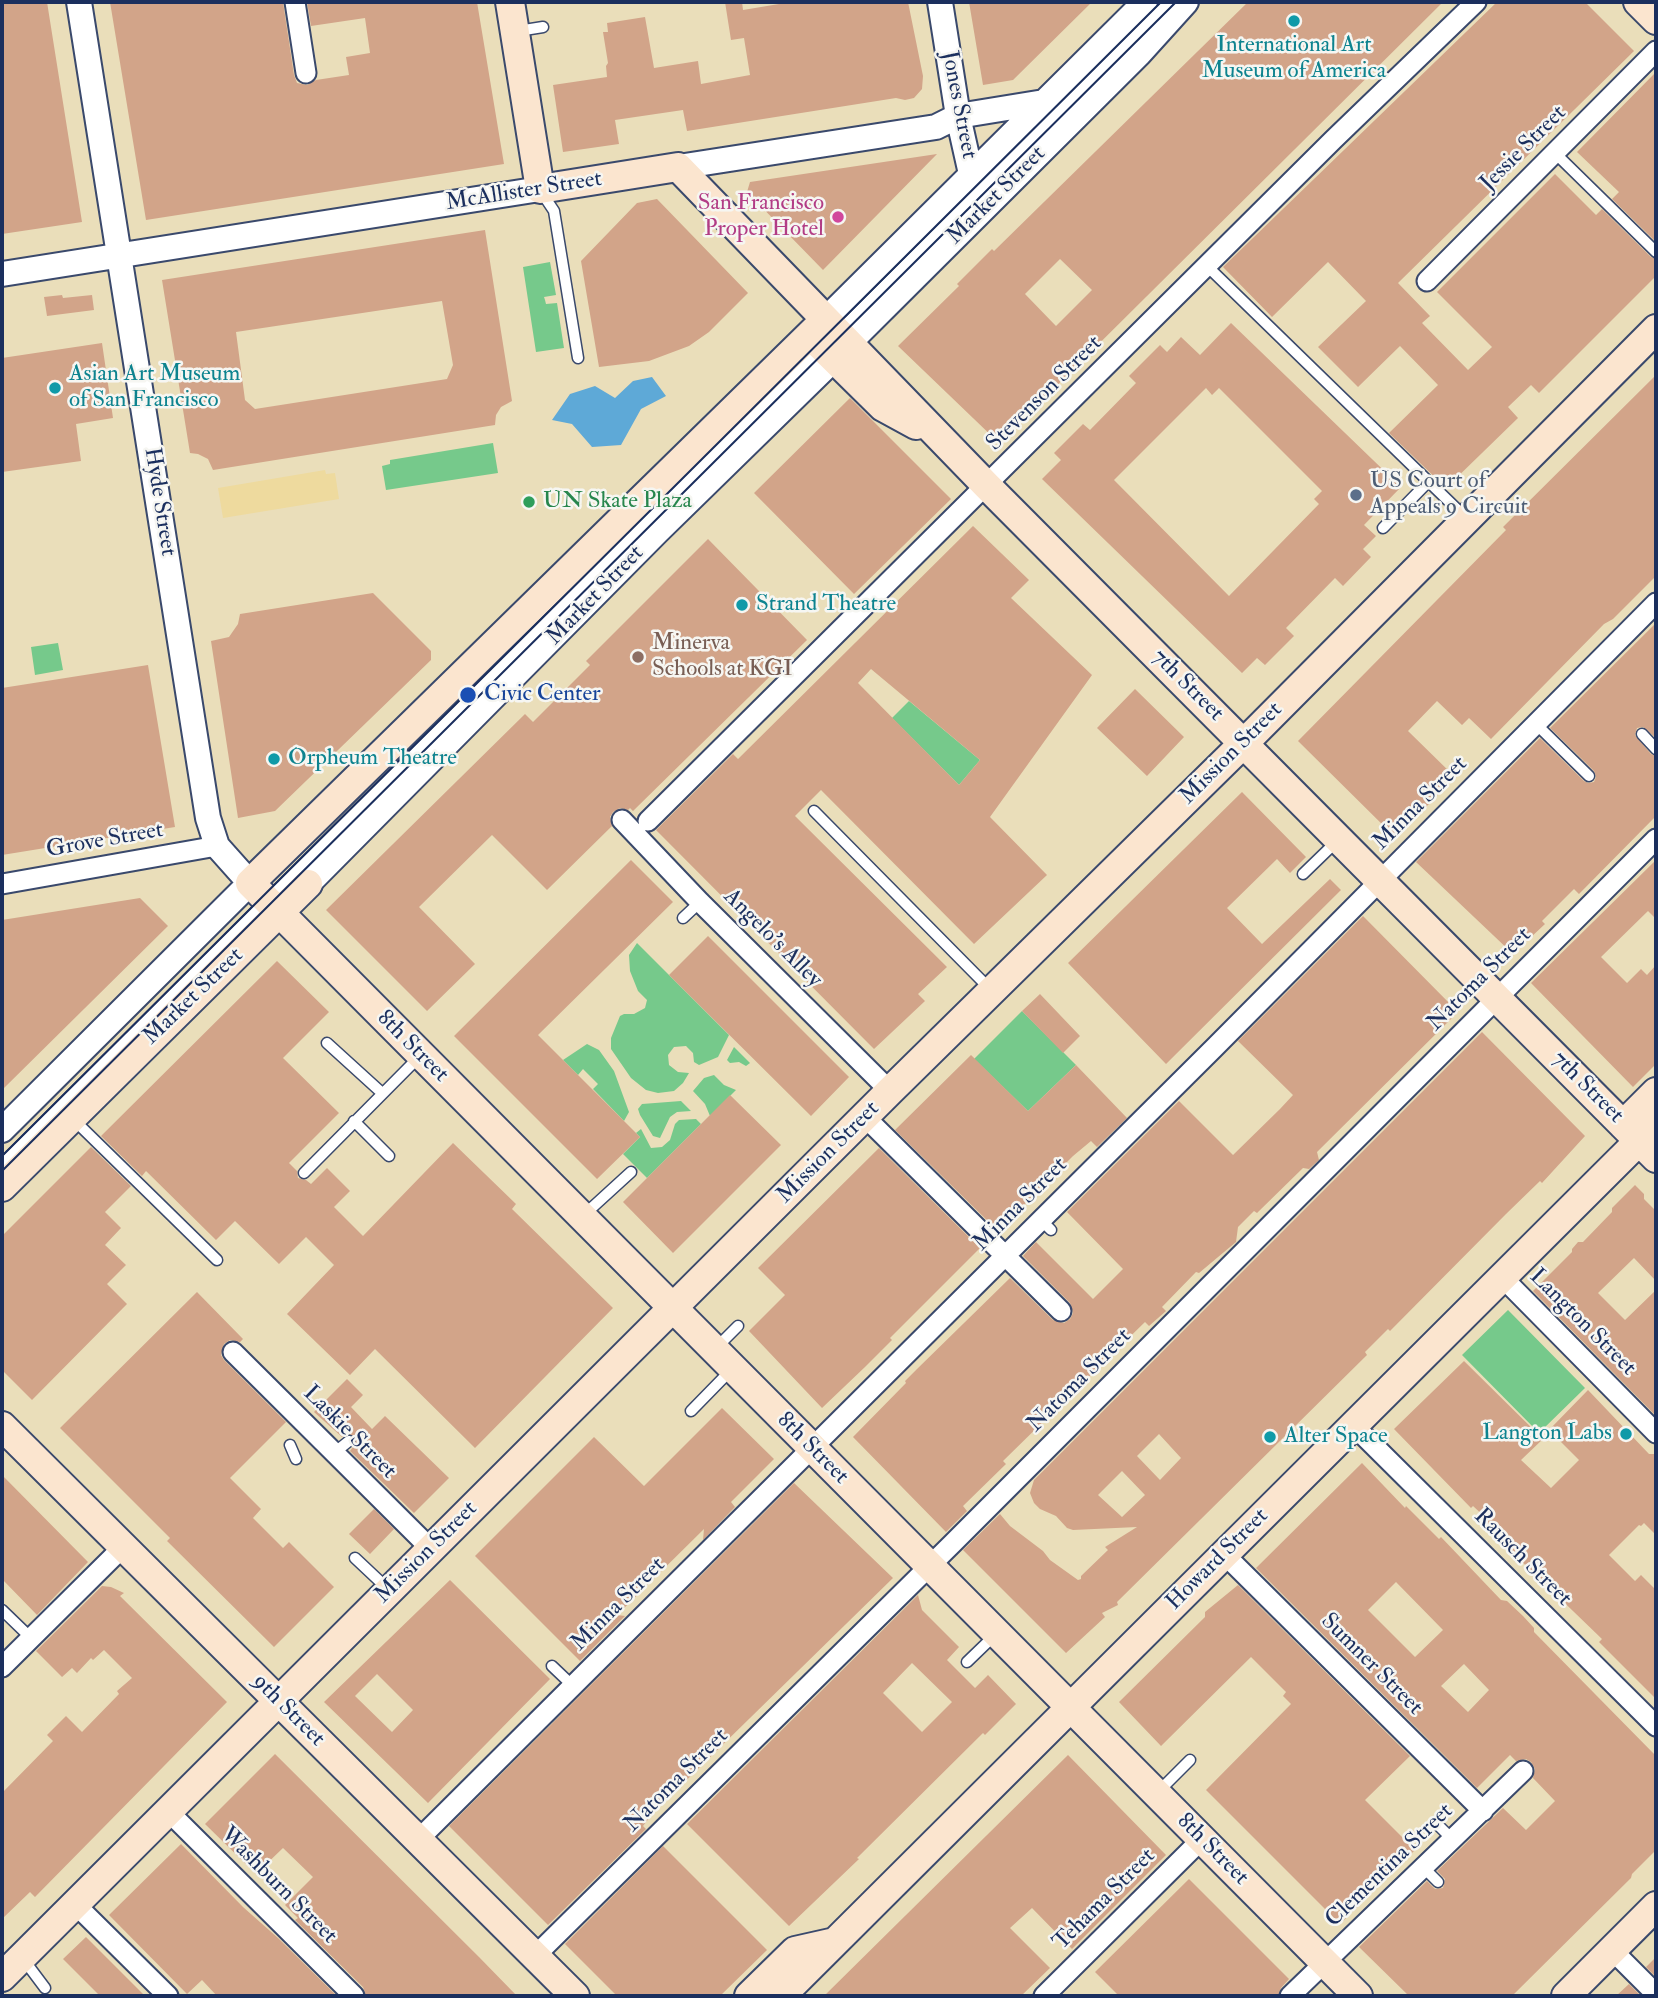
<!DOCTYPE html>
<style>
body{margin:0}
#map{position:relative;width:1658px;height:1998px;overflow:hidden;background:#eadeba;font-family:"IM FELL Double Pica",serif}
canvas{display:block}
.frame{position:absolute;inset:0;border:4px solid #1b2f5e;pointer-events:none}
</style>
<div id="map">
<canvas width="1658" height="1998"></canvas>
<div class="frame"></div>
</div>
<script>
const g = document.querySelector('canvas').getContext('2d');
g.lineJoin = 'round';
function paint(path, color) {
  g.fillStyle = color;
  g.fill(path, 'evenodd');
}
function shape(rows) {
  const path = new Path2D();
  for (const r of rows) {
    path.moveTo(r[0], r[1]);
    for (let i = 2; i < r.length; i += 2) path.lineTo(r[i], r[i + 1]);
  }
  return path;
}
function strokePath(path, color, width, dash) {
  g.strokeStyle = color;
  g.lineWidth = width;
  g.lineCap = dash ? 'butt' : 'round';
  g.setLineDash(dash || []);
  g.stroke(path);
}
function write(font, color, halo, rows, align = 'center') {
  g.font = font + ' "IM FELL Double Pica",serif';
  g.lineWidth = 5;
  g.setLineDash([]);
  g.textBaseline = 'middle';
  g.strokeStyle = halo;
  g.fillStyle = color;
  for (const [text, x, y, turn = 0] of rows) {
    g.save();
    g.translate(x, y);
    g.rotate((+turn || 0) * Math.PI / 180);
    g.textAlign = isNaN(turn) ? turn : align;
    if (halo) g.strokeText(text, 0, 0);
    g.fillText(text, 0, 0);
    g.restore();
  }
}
const green = shape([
 [550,262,556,295,544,297,545,300,546,304,557,303,564,348,536,352,523,267],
 [493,443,498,473,386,490,382,466,390,464,390,460],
 [58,643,63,670,35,675,31,647],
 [909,701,980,760,959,785,892,718],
 [637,943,729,1035,718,1057,699,1065,694,1062,693,1053,686,1046,674,1047,668,1055,669,1065,678,1072,689,1073,683,1083,674,1091,658,1093,646,1090,631,1078,611,1049,611,1038,620,1016,624,1014,634,1014,645,1008,647,1000,638,991,630,971,629,955],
 [1022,1011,1076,1065,1028,1111,974,1059],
 [587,1044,599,1050,614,1071,629,1112,624,1121,593,1089,598,1084,583,1069,578,1075,563,1060],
 [734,1047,750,1063,746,1066,739,1062,730,1063,727,1060],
 [714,1075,724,1085,736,1090,710,1116,705,1104,693,1091,704,1078],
 [681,1101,691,1111,677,1112,670,1117,660,1138,653,1136,640,1115,638,1109,642,1104],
 [696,1119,701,1124,647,1178,623,1154,640,1137,636,1133,641,1129,651,1148,662,1147,670,1140,675,1124,679,1120],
 [1508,1310,1585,1388,1539,1433,1462,1355]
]);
const sand = shape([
 [325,470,326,474,335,473,339,499,223,518,218,488]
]);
const water = shape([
 [652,377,666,396,641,409,621,445,592,447,572,424,552,420,570,394,595,386,615,398,633,381]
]);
const building = shape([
 [2,2,47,2,82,222,2,234],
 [110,2,283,2,294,75,297,83,307,85,316,80,349,75,346,57,370,53,365,18,311,26,307,2,477,2,504,164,146,220],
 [725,2,742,2,743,10,791,2,908,2,923,76,922,89,914,98,905,100,896,98,687,131,683,110,615,120,619,144,563,152,553,85,607,77,606,66,608,63,603,32,608,32,607,23,645,17,654,68,698,61,701,84,750,75,744,38,731,40],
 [969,2,1092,2,1013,80,983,85],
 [1248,2,1443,2,999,443,898,346,959,286,957,284,992,249,994,251],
 [1060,259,1092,290,1056,326,1025,294],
 [1497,2,1585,2,1634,51,1398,283,1430,316,1422,323,1468,370,1492,347,1437,292,1555,174,1596,215,1602,209,1651,257,1656,259,1656,276,1539,393,1531,385,1508,407,1518,418,1446,488,1389,433,1438,385,1400,346,1358,387,1318,347,1366,301,1328,262,1272,317,1223,267],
 [1656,72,1656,242,1612,199,1619,192,1577,152],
 [937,154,823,270,747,192,750,182],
 [657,199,748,293,709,332,689,346,649,361,599,367,581,261,637,203],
 [485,230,512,401,501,407,496,415,495,425,213,470,208,459,198,454,190,453,162,280],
 [442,301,453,365,447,379,255,409,245,400,236,332],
 [62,295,63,298,92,295,94,310,47,316,44,297],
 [1231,323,1401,487,1364,525,1376,536,1363,549,1371,557,1343,586,1335,578,1286,628,1294,636,1265,665,1257,658,1242,673,1042,479,1061,460,1054,453,1083,424,1090,430,1136,383,1129,376,1160,345,1167,352,1181,337,1200,355],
 [1206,388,1212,395,1219,388,1322,491,1314,499,1319,504,1229,596,1114,480],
 [102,343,113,418,76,424,81,461,2,472,2,358],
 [1656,375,1656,576,1613,619,1604,624,1491,739,1469,718,1462,725,1437,701,1408,731,1455,777,1396,838,1298,741,1506,530,1503,527],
 [850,398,951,499,854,594,754,493],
 [973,526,1029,580,1011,598,1092,675,990,817,1047,875,974,944,821,790,795,816,947,967,918,994,925,1001,874,1049,656,830,733,754,738,759],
 [871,669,980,760,959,785,858,683],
 [708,539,807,640,633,811,630,808,628,810,620,808,613,812,610,817,612,826,547,890,492,835,419,907,475,964,427,1011,326,910,525,714,533,722,590,665,586,661],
 [373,593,431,651,431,660,275,811,238,818,211,641,229,637,238,624,240,614],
 [1656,623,1656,738,1643,727,1637,728,1635,735,1651,754,1656,756,1656,816,1579,894,1574,889,1542,921,1545,924,1513,954,1416,862,1540,738,1584,781,1588,783,1594,782,1596,777,1594,771,1550,728],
 [148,665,175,827,2,855,2,688],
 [1135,689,1184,737,1147,776,1097,728],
 [1242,792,1306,857,1290,873,1277,859,1227,908,1262,944,1330,879,1341,890,1166,1064,1068,963],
 [631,860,673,902,538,1035,640,1137,597,1179,454,1036],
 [1656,860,1656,919,1648,911,1601,957,1627,983,1641,969,1647,975,1656,965,1656,1064,1633,1087,1531,983],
 [140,898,168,926,2,1090,2,920],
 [1363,916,1458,1012,1317,1152,1319,1160,1309,1169,1303,1168,1257,1213,1254,1211,1238,1227,1236,1242,1199,1273,1196,1272,1162,1307,1166,1311,1149,1326,1145,1322,1003,1461,1006,1464,963,1506,967,1511,946,1532,853,1437,906,1383,905,1381,917,1369,1010,1278,1053,1320,1064,1323,1070,1319,1073,1313,1070,1303,1023,1256,1036,1242,1093,1299,1123,1269,1067,1212,1179,1101,1233,1155,1280,1109,1293,1095,1238,1041],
 [708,936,849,1077,811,1116,669,975],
 [277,961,329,1012,283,1058,339,1113,289,1163,297,1171,298,1178,306,1180,311,1184,327,1168,350,1191,334,1207,363,1236,453,1143,516,1204,512,1209,613,1308,475,1448,375,1349,350,1375,287,1314,334,1265,306,1237,279,1264,235,1221,216,1240,146,1171,142,1176,101,1136],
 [1040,994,1080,1036,1063,1053,1022,1011],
 [1482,1032,1585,1136,1542,1183,1540,1181,1506,1214,1390,1331,1388,1329,1365,1352,1367,1355,1117,1602,1118,1605,1102,1613,1105,1617,1066,1653,963,1550,1000,1514,1010,1526,1043,1551,1050,1560,1078,1580,1081,1579,1081,1576,1108,1550,1105,1547,1137,1527,1073,1530,1067,1528,1056,1516,1040,1509,1034,1503,1030,1493,1034,1480],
 [1159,1434,1181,1458,1160,1480,1137,1456],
 [1122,1471,1145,1495,1122,1517,1098,1495],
 [971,1055,1028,1111,1076,1065,1127,1118,1097,1147,1091,1141,1073,1156,998,1231,895,1130],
 [730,1095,781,1145,673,1253,623,1202],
 [91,1147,131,1186,105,1212,121,1228,105,1245,126,1265,107,1284,127,1304,32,1400,2,1370,2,1236],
 [879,1148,980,1248,890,1338,892,1340,865,1367,822,1408,749,1331,785,1295,758,1268],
 [1635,1185,1644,1194,1644,1199,1656,1211,1656,1281,1634,1258,1598,1293,1625,1320,1656,1290,1656,1416,1533,1291,1572,1252,1572,1249,1578,1242,1583,1242,1612,1212,1612,1208],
 [197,1292,243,1339,240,1342,230,1340,224,1344,221,1355,224,1360,286,1422,230,1478,261,1509,253,1518,283,1548,289,1542,334,1587,274,1647,167,1541,170,1538,60,1428],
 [1464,1361,1543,1439,1521,1460,1551,1488,1579,1460,1549,1430,1588,1390,1649,1454,1656,1454,1656,1535,1644,1523,1641,1526,1639,1525,1609,1555,1635,1581,1641,1575,1656,1590,1656,1699,1599,1642,1602,1639,1488,1529,1488,1520,1473,1506,1471,1508,1394,1429],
 [347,1379,363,1395,351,1407,372,1429,385,1416,449,1478,414,1513,350,1451,356,1443,354,1436,349,1434,342,1437,314,1412],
 [722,1408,774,1459,731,1502,735,1507,703,1540,704,1529,617,1615,625,1616,580,1661,475,1556,594,1437,644,1486],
 [1362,1463,1405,1508,1406,1506,1439,1539,1441,1537,1501,1600,1507,1601,1523,1616,1534,1628,1534,1632,1656,1756,1656,1850,1632,1874,1631,1878,1512,1996,1409,1996,1359,1947,1427,1881,1435,1889,1443,1888,1445,1879,1437,1871,1503,1808,1526,1830,1555,1801,1533,1778,1535,1769,1531,1762,1526,1759,1516,1761,1510,1755,1477,1788,1256,1568],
 [1396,1582,1443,1630,1415,1657,1368,1610],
 [1464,1664,1489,1690,1468,1712,1441,1686],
 [2,1475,88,1562,37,1615,2,1579],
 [794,1483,893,1578,654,1812,643,1826,646,1829,548,1925,449,1826],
 [374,1509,394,1529,370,1554,349,1534],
 [450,1580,550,1679,428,1803,324,1702],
 [377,1674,413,1710,392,1732,355,1696],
 [1238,1585,1410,1756,1365,1800,1415,1850,1340,1924,1206,1790,1291,1704,1283,1696,1286,1692,1251,1657,1161,1746,1119,1702,1205,1617,1205,1612],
 [102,1586,111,1587,124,1593,120,1596,227,1702,35,1897,30,1892,2,1919,2,1793,53,1741,47,1735,66,1716,82,1732,119,1694,117,1691,132,1678,104,1650,93,1660,91,1658,77,1673,72,1668,62,1677,36,1651],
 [918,1595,922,1610,959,1647,947,1660,975,1688,988,1675,1016,1704,985,1735,983,1733,857,1858,859,1859,789,1926,687,1824],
 [912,1663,952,1702,922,1732,883,1693],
 [275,1754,479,1957,517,1996,366,1996,363,1987,295,1920,298,1918,285,1905,313,1877,283,1848,256,1874,205,1824],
 [1068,1755,1166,1855,1072,1949,1032,1908,1010,1928,1050,1968,1021,1996,824,1996],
 [181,1844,243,1907,278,1938,337,1996,217,1996,202,1980,187,1994,109,1915],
 [663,1846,767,1950,720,1996,617,1996,565,1944],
 [1189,1879,1289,1979,1281,1988,1278,1996,1119,1996,1095,1972],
 [86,1937,145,1996,100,1996,63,1959],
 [1656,1957,1656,1977,1646,1967],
 [1629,1984,1641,1996,1616,1996]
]);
const service = shape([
 [518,31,543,27],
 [1555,153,1656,252],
 [542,193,554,211,578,358],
 [1207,266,1465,517],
 [840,330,1169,2],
 [1383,528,1428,482],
 [1536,724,1589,776],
 [1642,734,1656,749],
 [814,811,989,988],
 [1303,874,1336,842],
 [683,918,700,902],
 [327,1043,382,1093],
 [73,1119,217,1260],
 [354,1121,389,1156],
 [2,1164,821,348],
 [304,1173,420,1056],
 [585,1214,631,1172],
 [1041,1220,1051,1230],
 [716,1348,738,1326],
 [691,1411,732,1369],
 [290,1445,296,1459],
 [334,1453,349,1441],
 [355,1558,389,1590],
 [2,1610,31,1638],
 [967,1662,996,1634],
 [552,1666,573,1686],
 [1159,1791,1190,1760],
 [1439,1826,1452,1839],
 [1424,1868,1438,1882],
 [24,1960,45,1988]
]);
const minor = shape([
 [295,2,306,73],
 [1427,281,1656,51],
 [622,820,700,902,890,1091],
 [648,821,1333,140,1476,2],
 [2,884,217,846],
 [865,1117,1061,1311],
 [1502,1277,1656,1433],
 [233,1352,431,1549],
 [1353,1425,1656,1726],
 [1224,1554,1483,1811],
 [2,1667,123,1547],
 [168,1811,354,1996],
 [418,1840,1215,1047,1656,603],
 [75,1904,168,1996],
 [1612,1950,1656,1994],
 [535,1956,953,1543,1656,839],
 [1044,1996,1202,1839],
 [1290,1996,1523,1771]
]);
const tertiary = shape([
 [940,2,958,116,971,174],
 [678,167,936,127,958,116,1044,102],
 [2,274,540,189],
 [825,320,1145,2],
 [848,344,1139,54,1186,2],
 [308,884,657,532,834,359],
 [2,1130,250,883,217,846,208,818,79,2]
]);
const secondary = shape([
 [510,2,540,189,678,167,987,486,1656,1158],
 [1638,2,1656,20],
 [825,320,250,883,1358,1996],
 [810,335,883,407,916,425],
 [1623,1125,1656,1092],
 [2,1187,308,884],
 [2,1426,575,1996],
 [2,1977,890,1091,1253,734,1656,329],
 [749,1996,795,1951,835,1942],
 [781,1996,1656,1124],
 [1566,1996,1656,1906]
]);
const tram = shape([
 [2,1156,1161,2],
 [2,1171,1176,2]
]);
const markers = [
 [1294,21,7,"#0f9aa8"],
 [838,217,7,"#d1479c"],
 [55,388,7,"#0f9aa8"],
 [1356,495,7,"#5c6f8a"],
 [529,502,7,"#2e9e5b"],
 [742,605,7,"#0f9aa8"],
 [638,657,7,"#8d6e63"],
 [468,695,9,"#1a4fb4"],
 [274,759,7,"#0f9aa8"],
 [1626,1434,7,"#0f9aa8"],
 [1270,1437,7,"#0f9aa8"]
];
const cultureNames = [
 ["International Art",1294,46,"center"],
 ["Museum of America",1294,72,"center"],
 ["Asian Art Museum",69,375],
 ["of San Francisco",69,401],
 ["Strand Theatre",756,605],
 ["Orpheum Theatre",288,759],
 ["Langton Labs",1612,1434,"right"],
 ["Alter Space",1284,1437]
];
const streetNames = [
 ["Jones Street",958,105,79],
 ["Jessie Street",1524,149,-45],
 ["McAllister Street",524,192,-9],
 ["Market Street",997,196,-45],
 ["Stevenson Street",1045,394,-45],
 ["Hyde Street",159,502,81],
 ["Market Street",596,596,-46],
 ["7th Street",1187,686,45],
 ["Mission Street",1232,754,-45],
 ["Minna Street",1421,804,-45],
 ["Grove Street",105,841,-10],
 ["Angelo's Alley",772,939,45],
 ["Natoma Street",1480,980,-45],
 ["Market Street",194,997,-44],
 ["8th Street",412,1047,45],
 ["7th Street",1587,1088,45],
 ["Mission Street",829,1153,-45],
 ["Minna Street",1021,1205,-45],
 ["Langton Street",1582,1323,45],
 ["Natoma Street",1080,1381,-45],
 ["Laskie Street",349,1433,45],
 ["8th Street",812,1449,45],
 ["Mission Street",427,1553,-45],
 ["Rausch Street",1522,1558,45],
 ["Howard Street",1218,1560,-45],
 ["Minna Street",619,1605,-45],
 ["Sumner Street",1371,1665,45],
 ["9th Street",288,1711,45],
 ["Natoma Street",677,1781,-45],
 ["8th Street",1212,1850,45],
 ["Clementina Street",1390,1866,-44],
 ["Washburn Street",278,1886,45],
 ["Tehama Street",1105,1900,-45]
];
const hotelNames = [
 ["San Francisco",824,204],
 ["Proper Hotel",824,230]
];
const serviceNames = [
 ["US Court of",1370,482],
 ["Appeals 9 Circuit",1370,508]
];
const leisureNames = [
 ["UN Skate Plaza",543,502]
];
const educationNames = [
 ["Minerva",652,644],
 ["Schools at KGI",652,670]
];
const transitNames = [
 ["Civic Center",484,695]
];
paint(green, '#76c98b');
paint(sand, '#eeda9e');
paint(water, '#5ea9d7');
paint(building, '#d2a489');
strokePath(service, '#3a496c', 13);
strokePath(minor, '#3a496c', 23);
strokePath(tertiary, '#3a496c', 28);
strokePath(secondary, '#3a496c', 32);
strokePath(service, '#fff', 10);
strokePath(minor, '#fff', 19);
strokePath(tertiary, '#fff', 24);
strokePath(secondary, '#fbe5cf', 28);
strokePath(tram, '#1b2f5e', 2);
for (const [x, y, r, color] of markers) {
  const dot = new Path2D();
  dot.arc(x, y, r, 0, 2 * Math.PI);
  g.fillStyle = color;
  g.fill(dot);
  strokePath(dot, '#f6f6f2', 2.5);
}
write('23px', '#0d838f', '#f6f6f2', cultureNames, 'left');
write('23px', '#1b2f5e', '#f6f6f2', streetNames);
write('23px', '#b23c85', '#f6f6f2', hotelNames, 'right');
write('23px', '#4e5e75', '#f6f6f2', serviceNames, 'left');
write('23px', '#27864d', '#f6f6f2', leisureNames, 'left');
write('23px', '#785e54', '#f6f6f2', educationNames, 'left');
write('23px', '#164399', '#f6f6f2', transitNames, 'left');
</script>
